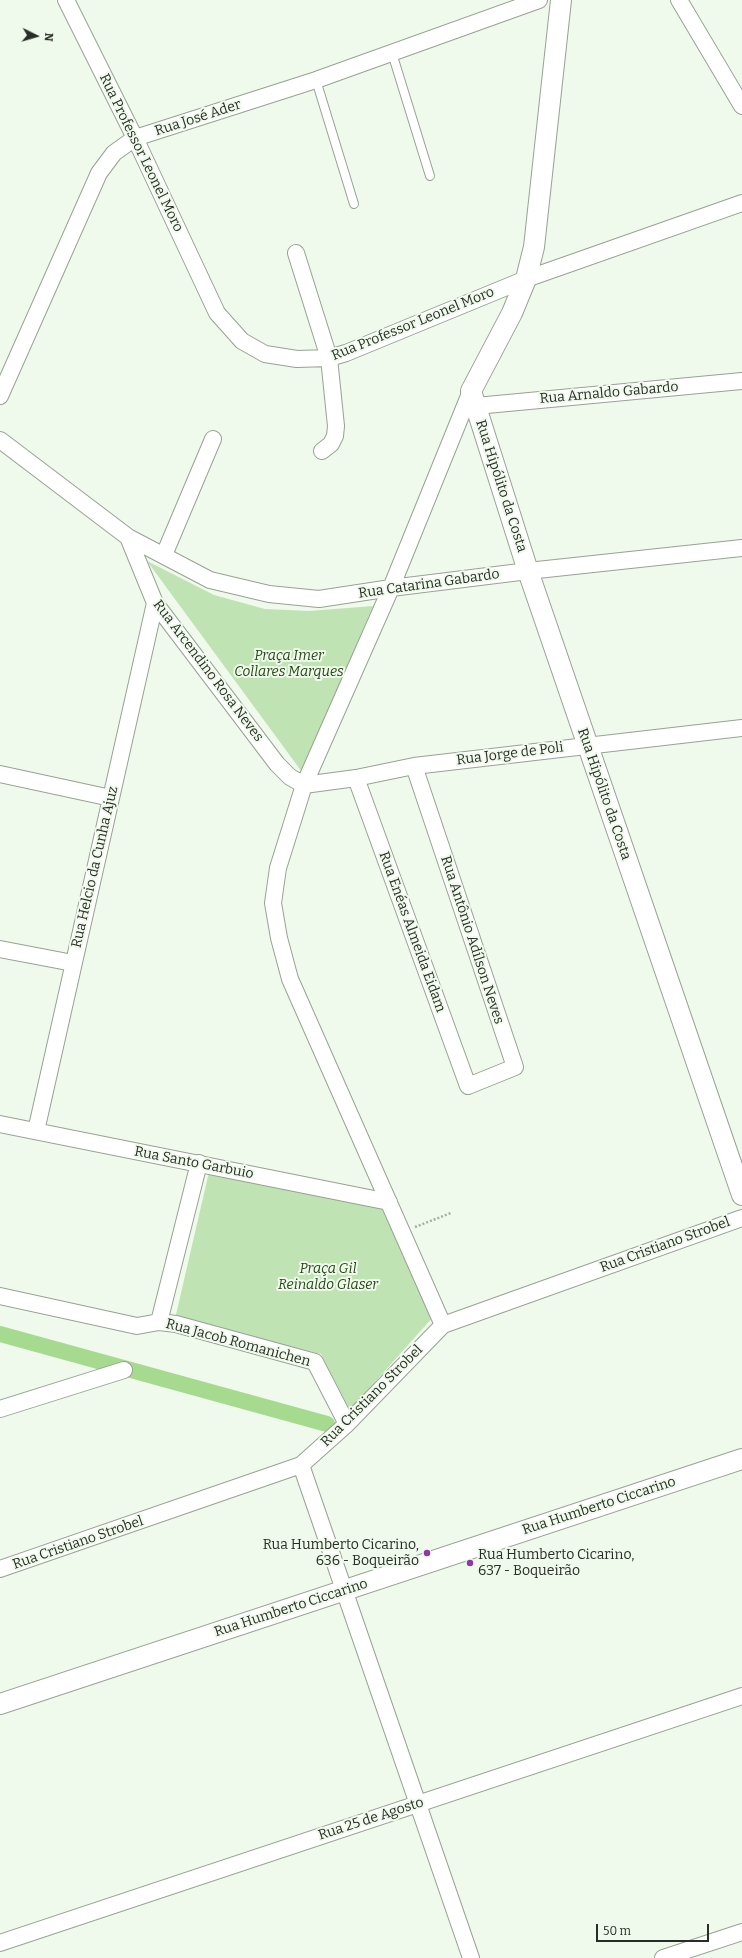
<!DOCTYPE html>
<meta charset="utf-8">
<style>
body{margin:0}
#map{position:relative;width:742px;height:1958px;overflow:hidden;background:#f0faec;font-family:Bitter,serif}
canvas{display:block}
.north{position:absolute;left:16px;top:16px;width:40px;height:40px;-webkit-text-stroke:3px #f0faec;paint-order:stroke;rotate:95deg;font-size:11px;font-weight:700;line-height:16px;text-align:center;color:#292d27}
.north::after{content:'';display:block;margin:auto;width:14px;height:18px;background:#292d27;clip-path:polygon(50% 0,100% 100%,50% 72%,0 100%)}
.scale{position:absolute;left:596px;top:1924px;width:113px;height:18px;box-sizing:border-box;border:2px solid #292d27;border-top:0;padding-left:5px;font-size:12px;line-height:14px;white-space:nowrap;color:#292d27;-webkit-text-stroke:3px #f0faec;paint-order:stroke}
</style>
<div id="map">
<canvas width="742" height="1958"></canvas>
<div class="north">N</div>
<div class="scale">50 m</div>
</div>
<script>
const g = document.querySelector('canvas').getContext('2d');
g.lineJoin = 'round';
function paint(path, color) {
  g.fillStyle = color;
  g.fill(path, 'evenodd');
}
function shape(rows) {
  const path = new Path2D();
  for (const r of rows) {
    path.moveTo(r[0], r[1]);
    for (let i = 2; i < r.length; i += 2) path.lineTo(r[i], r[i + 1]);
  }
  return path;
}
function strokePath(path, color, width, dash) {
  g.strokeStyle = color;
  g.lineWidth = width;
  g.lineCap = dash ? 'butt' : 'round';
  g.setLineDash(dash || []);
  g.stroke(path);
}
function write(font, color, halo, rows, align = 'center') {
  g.font = font + ' Bitter,serif';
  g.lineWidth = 4;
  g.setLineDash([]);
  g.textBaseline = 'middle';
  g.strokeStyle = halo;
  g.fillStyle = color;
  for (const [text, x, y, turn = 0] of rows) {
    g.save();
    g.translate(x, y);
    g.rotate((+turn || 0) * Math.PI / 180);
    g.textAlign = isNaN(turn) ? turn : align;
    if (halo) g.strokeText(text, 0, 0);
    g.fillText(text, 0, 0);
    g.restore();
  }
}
const green = shape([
 [147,561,214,595,265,609,309,611,373,606,302,772],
 [209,1172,382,1209,433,1317,350,1410,321,1354,175,1319]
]);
const canal = shape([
 [0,1334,327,1424]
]);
const path = shape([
 [415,1227,451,1213]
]);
const service = shape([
 [392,53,430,176],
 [316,80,354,204]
]);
const minor = shape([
 [66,0,135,138,217,313,242,341,265,354,297,359,329,358,346,353,526,279,742,203],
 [679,0,742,106],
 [296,253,329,358,336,426,335,436,331,444,322,451],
 [0,396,99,173,114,153,135,138,316,80,539,0],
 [476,406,742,381],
 [0,440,128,537,155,603,277,764,290,777,304,785,356,778,414,766,742,728],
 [128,537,210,580,269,594,319,599,391,588,528,571,742,548],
 [164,555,213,439],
 [0,774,111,798],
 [356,778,468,1086,515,1067,414,766],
 [0,949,73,963],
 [0,1124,389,1202],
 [36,1131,155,603],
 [0,1296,137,1326,159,1322,176,1324,315,1362,347,1424],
 [159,1322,199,1163],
 [443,1325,290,979,279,938,273,903,278,868,304,785,391,588,471,391],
 [0,1409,124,1370],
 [301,1465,471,1958],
 [0,1569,301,1465,347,1424,443,1325,742,1218],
 [0,1943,742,1696],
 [663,1958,742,1932]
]);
const tertiary = shape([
 [561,0,534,247,526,279,512,313,471,391,528,571,742,1195],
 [0,1704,742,1459]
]);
const markers = [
 [427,1553,4,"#8c38a6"],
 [470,1563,4,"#8c38a6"]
];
const streetNames = [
 ["Rua José Ader",198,118,-18],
 ["Rua Professor Leonel Moro",141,153,64],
 ["Rua Professor Leonel Moro",413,324,-22],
 ["Rua Arnaldo Gabardo",609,393,-5],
 ["Rua Hipólito da Costa",501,486,72],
 ["Rua Catarina Gabardo",429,584,-8],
 ["Rua Arcendino Rosa Neves",208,671,53],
 ["Rua Jorge de Poli",510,754,-7],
 ["Rua Hipólito da Costa",604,794,71],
 ["Rua Helcio da Cunha Ajuz",95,867,-77],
 ["Rua Enéas Almeida Eidam",412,932,70],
 ["Rua Antônio Adílson Neves",472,940,72],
 ["Rua Santo Garbuio",194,1163,11],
 ["Rua Cristiano Strobel",665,1245,-20],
 ["Rua Jacob Romanichen",238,1343,15],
 ["Rua Cristiano Strobel",372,1396,-45],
 ["Rua Humberto Ciccarino",599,1506,-18],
 ["Rua Cristiano Strobel",78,1543,-19],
 ["Rua Humberto Ciccarino",291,1608,-18],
 ["Rua 25 de Agosto",371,1819,-18]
];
const parkNames = [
 ["Praça Imer",289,656],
 ["Collares Marques",289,672],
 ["Praça Gil",328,1269],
 ["Reinaldo Glaser",328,1285]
];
const poiNames = [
 ["Rua Humberto Cicarino,",419,1545],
 ["636 - Boqueirão",419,1561],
 ["Rua Humberto Cicarino,",478,1555,"left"],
 ["637 - Boqueirão",478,1571,"left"]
];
paint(green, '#bfe3b2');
strokePath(canal, '#a5da8f', 16);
strokePath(service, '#98a294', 10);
strokePath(minor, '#98a294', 18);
strokePath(tertiary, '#98a294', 22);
strokePath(path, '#a7afa4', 2.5, [2, 2]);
strokePath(service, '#fff', 8);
strokePath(minor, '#fff', 16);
strokePath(tertiary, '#fff', 20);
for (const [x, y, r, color] of markers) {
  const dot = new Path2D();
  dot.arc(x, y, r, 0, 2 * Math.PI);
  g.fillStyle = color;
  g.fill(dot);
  strokePath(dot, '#f0faec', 1.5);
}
write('14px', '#292d27', '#f0faec', streetNames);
write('italic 14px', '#264816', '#f0faec', parkNames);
write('14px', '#292d27', '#f0faec', poiNames, 'right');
</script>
